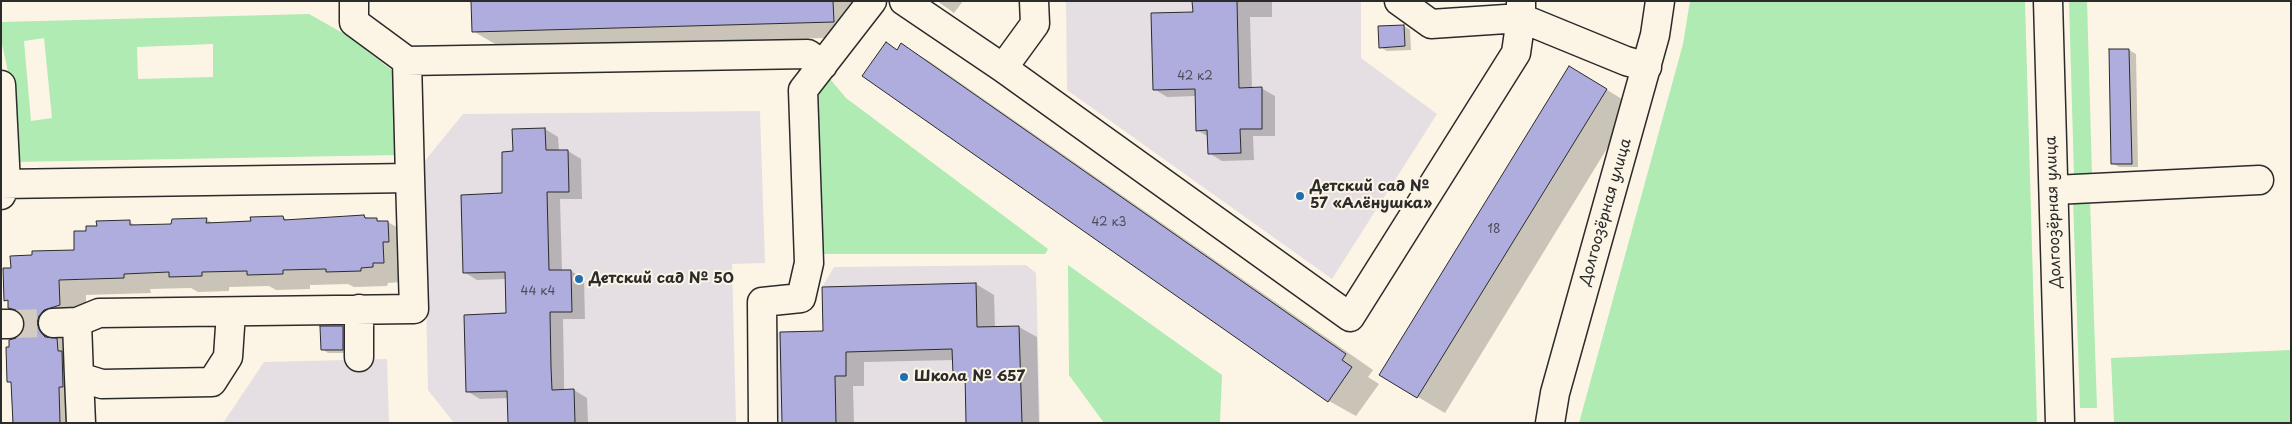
<!DOCTYPE html>
<meta charset="utf-8">
<style>
body{margin:0}
#map{position:relative;width:2292px;height:424px;overflow:hidden;background:#fcf5e5;font-family:"Playpen Sans",sans-serif}
canvas{display:block}
.frame{position:absolute;inset:0;border:2px solid #2b2b2b;pointer-events:none}
</style>
<div id="map">
<canvas width="2292" height="424"></canvas>
<div class="frame"></div>
</div>
<script>
const g = document.querySelector('canvas').getContext('2d');
g.lineJoin = 'round';
function paint(path, color) {
  g.fillStyle = color;
  g.fill(path, 'evenodd');
}
function shape(rows) {
  const path = new Path2D();
  for (const r of rows) {
    path.moveTo(r[0], r[1]);
    for (let i = 2; i < r.length; i += 2) path.lineTo(r[i], r[i + 1]);
  }
  return path;
}
function strokePath(path, color, width, dash) {
  g.strokeStyle = color;
  g.lineWidth = width;
  g.lineCap = dash ? 'butt' : 'round';
  g.setLineDash(dash || []);
  g.stroke(path);
}
function write(font, color, halo, rows, align = 'center') {
  g.font = font + ' "Playpen Sans",sans-serif';
  g.lineWidth = 4;
  g.setLineDash([]);
  g.textBaseline = 'middle';
  g.strokeStyle = halo;
  g.fillStyle = color;
  for (const [text, x, y, turn = 0] of rows) {
    g.save();
    g.translate(x, y);
    g.rotate((+turn || 0) * Math.PI / 180);
    g.textAlign = isNaN(turn) ? turn : align;
    if (halo) g.strokeText(text, 0, 0);
    g.fillText(text, 0, 0);
    g.restore();
  }
}
const built = shape([
 [1066,1,1361,1,1361,58,1437,114,1332,279,1067,90],
 [760,111,765,263,732,264,736,423,454,423,428,390,423,163,463,114],
 [1026,265,1036,273,1040,423,771,423,769,332,823,331,822,287,834,267],
 [387,359,389,423,223,423,264,362]
]);
const green = shape([
 [1690,1,2025,1,2037,423,1579,423,1683,44],
 [2069,1,2087,1,2092,175,2074,176],
 [309,14,348,36,398,75,398,155,12,162,13,95,1,39,1,22],
 [44,38,52,118,31,121,24,41],
 [213,44,213,77,138,79,137,47],
 [825,73,846,98,1048,249,1045,254,817,254,814,87],
 [2073,199,2090,199,2097,408,2080,408],
 [1068,265,1222,375,1220,423,1104,423,1069,375],
 [2291,350,2291,423,2114,423,2111,358]
]);
const shadow = shape([
 [436,1,860,1,860,37,500,47,473,31,472,2],
 [937,1,963,1,954,13],
 [1194,1,1272,1,1272,17,1250,17,1252,89,1261,88,1275,96,1275,136,1253,136,1254,160,1222,161,1209,153,1209,137,1197,130,1196,96,1167,97,1154,89,1194,13],
 [1404,26,1410,30,1411,50,1387,51,1380,47],
 [886,44,898,50,902,45,929,61,1373,370,1368,377,1379,384,1356,416,1329,401,864,76],
 [2129,50,2136,54,2138,167,2119,167,2112,163],
 [1596,83,1633,106,1445,413,1381,375],
 [545,129,558,137,559,151,568,151,581,159,582,199,560,199,562,271,571,271,584,279,585,319,563,319,564,376,564,391,574,390,587,398,588,423,510,423,509,398,480,399,467,391,507,315,506,279,477,280,464,272,504,195,514,152,514,130],
 [364,216,370,219,388,222,415,238,400,282,388,283,387,286,354,287,348,284,310,285,310,289,276,290,269,286,229,287,229,291,198,292,191,288,150,289,151,293,86,295,86,423,12,423,12,384,8,381,10,348,23,333,26,323,24,316,10,308,9,302,5,300,12,269,76,251,87,232,129,222,138,226,173,225,206,219,214,224,252,223,283,217,289,221],
 [976,284,994,295,995,327,1019,327,1037,337,1039,423,968,423,967,380,954,373,954,360,864,362,864,386,853,386,854,423,783,423,824,332],
 [322,327,343,327,350,331,350,353,328,353,322,349]
]);
const building = shape([
 [471,1,833,1,834,22,472,32,471,1],
 [1192,1,1237,1,1239,88,1262,87,1262,129,1240,129,1241,153,1208,154,1207,130,1196,131,1195,89,1153,90,1151,13,1193,12,1192,1],
 [1404,25,1405,46,1379,48,1378,26,1404,25],
 [886,42,897,50,901,43,1346,354,1342,360,1352,367,1328,402,862,76,886,42],
 [2109,49,2129,49,2132,164,2111,164,2109,49],
 [1569,66,1607,89,1417,398,1379,375,1569,66],
 [545,128,546,150,568,150,569,192,547,192,549,270,571,270,572,312,550,312,551,367,552,390,574,389,575,423,508,423,507,391,466,392,464,315,506,313,505,272,463,273,461,195,502,193,502,152,513,151,512,129,545,128],
 [364,215,365,218,377,218,377,221,388,221,389,242,383,242,384,263,373,263,373,267,361,268,361,271,326,272,326,269,283,270,283,274,247,275,247,271,202,272,202,276,169,277,169,272,124,274,124,278,59,280,60,305,44,310,39,316,37,323,40,331,45,337,57,338,58,351,62,351,63,387,59,387,60,423,13,423,11,382,7,382,6,347,9,347,9,340,16,338,22,332,25,324,22,316,16,310,8,308,8,300,4,301,3,268,11,268,10,256,32,255,32,251,74,250,74,231,86,231,86,226,97,226,96,221,130,220,130,225,171,224,172,219,207,218,206,223,251,221,250,217,283,216,284,220,364,215],
 [976,283,977,327,1019,326,1022,423,966,423,965,373,953,374,952,349,846,352,846,376,835,376,836,423,782,423,780,332,823,331,822,287,976,283],
 [320,326,343,326,343,350,321,350,320,326]
]);
const minorTunnel = shape([
 [9,324,53,323]
]);
const minor = shape([
 [904,1,1003,68,1350,317,1516,53,1521,18,1521,1],
 [1399,1,1431,24,1521,18,1626,61,1647,67],
 [407,61,808,54,823,65],
 [1003,68,1035,24,1034,1],
 [1,85,6,184,1,195],
 [1,184,410,178,407,61,354,22,354,1],
 [2054,190,2259,180],
 [359,309,359,357],
 [77,322,79,377,102,384,212,382,228,357,231,312],
 [53,323,77,322,99,313,414,309,410,178],
 [1,324,9,324],
 [79,377,81,423],
 [763,423,762,302,801,298,809,263,803,90,872,1],
 [1550,423,1555,393,1655,35,1660,1]
]);
const major = shape([
 [2048,1,2060,423]
]);
const markers = [
 [1300,196,5,"#1f6fb2"],
 [579,279,5,"#1f6fb2"],
 [904,377,5,"#1f6fb2"]
];
const numberNames = [
 ["42 к2",1195,77],
 ["42 к3",1109,223],
 ["18",1494,230],
 ["44 к4",538,292]
];
const poiNames = [
 ["Детский сад №",1310,187],
 ["57 «Алёнушка»",1310,204],
 ["Детский сад № 50",589,279],
 ["Школа № 657",914,377]
];
const streetNames = [
 ["Долгоозёрная улица",1606,212,-74],
 ["Долгоозёрная улица",2054,212,-92]
];
paint(built, '#e5dfe3');
paint(green, '#afebb2');
paint(shadow, '#0003');
paint(building, '#aeadde');
strokePath(building, '#2b2b2b', 1);
strokePath(minorTunnel, '#d2cdc0', 28, [28, 14]);
strokePath(minor, '#2b2b2b', 31);
strokePath(major, '#2b2b2b', 31);
strokePath(minor, '#fcf5e5', 28);
strokePath(major, '#fcf5e5', 28);
for (const [x, y, r, color] of markers) {
  const dot = new Path2D();
  dot.arc(x, y, r, 0, 2 * Math.PI);
  g.fillStyle = color;
  g.fill(dot);
  strokePath(dot, '#fcf5e5', 2);
}
write('12px', '#4c4c58', null, numberNames);
write('bold 15px', '#2b2b2b', '#fcf5e5', poiNames, 'left');
write('15px', '#2b2b2b', '#fcf5e5', streetNames);
</script>
